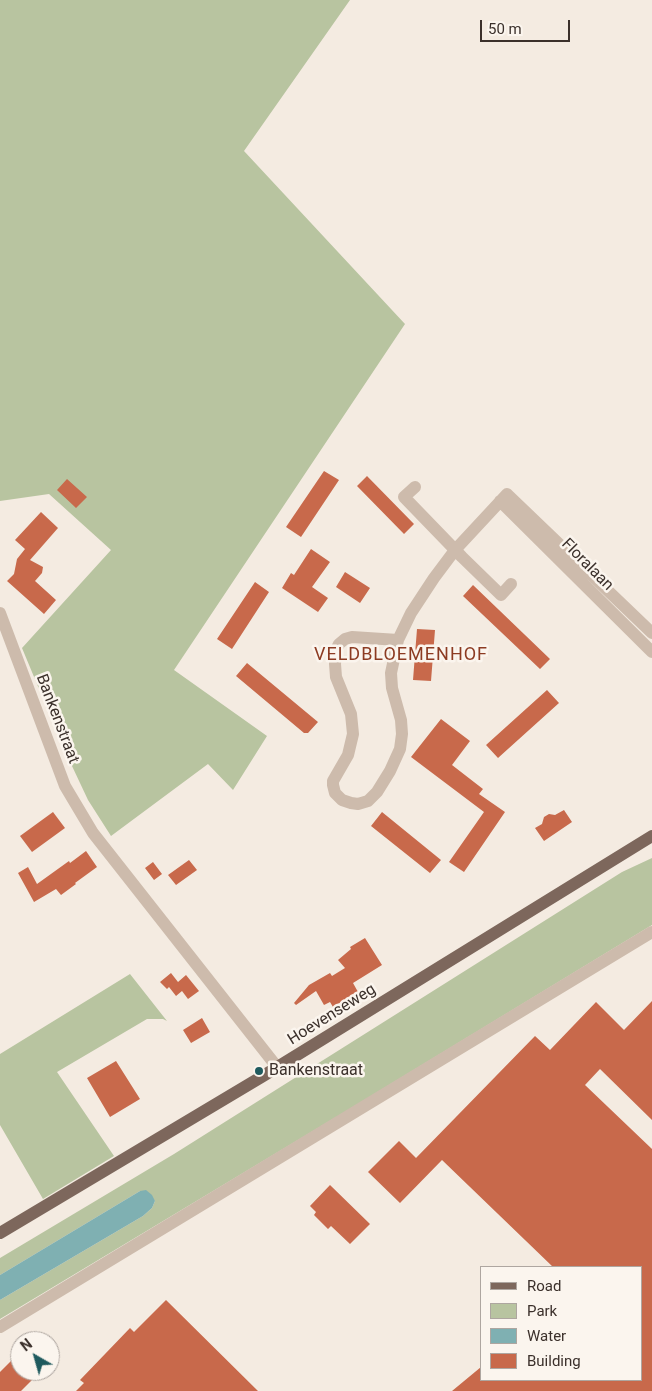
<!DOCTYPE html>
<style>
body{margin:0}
#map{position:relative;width:652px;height:1391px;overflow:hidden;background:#f4ebe1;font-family:Roboto,sans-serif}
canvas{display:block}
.legend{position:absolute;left:480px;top:1266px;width:162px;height:115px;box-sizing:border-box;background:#fbf5ee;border:1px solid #aea6a0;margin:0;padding:6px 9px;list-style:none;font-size:15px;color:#3b302b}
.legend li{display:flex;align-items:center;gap:10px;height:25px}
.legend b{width:25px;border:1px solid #aea6a0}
.north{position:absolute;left:10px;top:1331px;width:50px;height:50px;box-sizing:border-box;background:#fbf5ee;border:1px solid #aea6a0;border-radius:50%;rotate:322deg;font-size:14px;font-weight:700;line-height:20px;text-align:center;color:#3b302b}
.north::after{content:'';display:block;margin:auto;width:18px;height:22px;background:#1f5a5e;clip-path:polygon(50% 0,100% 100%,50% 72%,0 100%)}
.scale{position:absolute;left:480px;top:20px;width:90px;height:22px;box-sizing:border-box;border:2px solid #3b302b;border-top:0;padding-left:6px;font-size:15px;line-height:18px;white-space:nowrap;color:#3b302b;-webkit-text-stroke:4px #fbf5ee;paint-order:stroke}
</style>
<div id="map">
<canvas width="652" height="1391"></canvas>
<ul class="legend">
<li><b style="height:6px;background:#7d675c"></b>Road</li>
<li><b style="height:14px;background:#b8c4a0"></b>Park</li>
<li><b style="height:14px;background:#7fb0b2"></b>Water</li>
<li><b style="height:14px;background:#c8694b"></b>Building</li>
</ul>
<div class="north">N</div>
<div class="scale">50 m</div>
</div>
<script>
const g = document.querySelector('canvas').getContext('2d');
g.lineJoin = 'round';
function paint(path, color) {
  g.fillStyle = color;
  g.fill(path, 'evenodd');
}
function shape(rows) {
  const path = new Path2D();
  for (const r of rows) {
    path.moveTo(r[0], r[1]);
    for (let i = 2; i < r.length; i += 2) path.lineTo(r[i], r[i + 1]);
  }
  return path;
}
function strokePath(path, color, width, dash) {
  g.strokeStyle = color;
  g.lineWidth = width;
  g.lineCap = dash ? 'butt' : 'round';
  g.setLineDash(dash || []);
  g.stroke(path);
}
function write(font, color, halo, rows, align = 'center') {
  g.font = font + ' Roboto,sans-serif';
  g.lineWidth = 5;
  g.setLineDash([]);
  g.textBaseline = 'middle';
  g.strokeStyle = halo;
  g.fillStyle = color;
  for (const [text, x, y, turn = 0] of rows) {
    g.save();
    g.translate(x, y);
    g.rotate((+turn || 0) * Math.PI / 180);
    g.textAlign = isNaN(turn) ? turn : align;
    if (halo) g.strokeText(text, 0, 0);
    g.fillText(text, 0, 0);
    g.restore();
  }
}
const green = shape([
 [0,0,350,0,244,151,405,324,174,670,267,736,233,790,208,764,111,836,88,800,64,749,22,648,111,550,49,494,0,501],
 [652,858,652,925,348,1110,0,1319,0,1300,143,1216,152,1208,155,1201,140,1191,0,1275,0,1258,174,1154,622,872],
 [130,974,167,1021,163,1019,147,1019,57,1072,114,1156,43,1199,0,1125,0,1054]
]);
const water = shape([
 [146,1190,152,1195,155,1201,152,1208,143,1216,0,1300,0,1275,140,1191]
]);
const building = shape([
 [324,471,339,480,301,537,286,527],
 [367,476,414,524,404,534,357,486],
 [67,479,87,497,76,508,57,490],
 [41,512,58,528,30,560,43,567,42,573,35,581,56,600,44,614,7,581,14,574,17,559,25,549,15,540],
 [311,549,330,562,312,587,328,598,318,612,282,588,291,573,294,575],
 [345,572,370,588,360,603,336,587],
 [255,582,269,592,232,649,217,639],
 [473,585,550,659,540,669,463,596],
 [417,629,435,630,431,681,413,680],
 [247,663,318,722,308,733,304,733,236,676],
 [547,690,559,703,498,758,486,745],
 [441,719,470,741,452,765,483,789,479,794,505,812,464,872,449,862,484,812,411,757],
 [564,810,572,822,544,841,535,828,542,824,544,817,549,814,555,815],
 [53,812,65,828,32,852,20,836],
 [382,812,441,860,430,873,371,826],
 [86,851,97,867,75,883,76,884,61,895,56,889,34,902,18,873,28,867,37,884,69,861,70,863],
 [189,860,197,870,176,885,168,875],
 [153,862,162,874,154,880,145,868],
 [365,938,382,965,353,983,358,992,333,1007,330,1002,324,1005,316,991,296,1005,294,1003,309,985,330,973,332,976,345,968,338,960,351,949,350,947],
 [171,973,178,982,186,975,199,991,188,999,182,991,176,996,169,987,167,989,160,982],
 [652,1001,652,1120,600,1069,585,1085,652,1149,652,1391,452,1391,481,1367,481,1380,641,1380,641,1267,553,1267,442,1160,400,1203,368,1172,399,1141,416,1158,535,1036,550,1050,596,1002,624,1030],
 [202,1018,210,1032,191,1043,183,1030],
 [116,1061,140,1099,110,1117,87,1078],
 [330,1185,370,1224,350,1244,331,1226,328,1229,314,1215,316,1212,310,1206],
 [166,1300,258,1391,76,1391,84,1383,80,1380,130,1328,134,1332],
 [20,1352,20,1371,41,1371,21,1391,0,1391,0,1372]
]);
const minor = shape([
 [415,487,404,497,462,557,501,595,511,584],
 [500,501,652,652],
 [0,613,65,786,93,833,277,1067],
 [398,640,352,637,345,639,339,644,336,650,335,664,336,677,351,714,353,734,348,755,333,781,333,785,335,793,342,800,351,803,358,804,368,801,377,792,390,771,400,749,402,734,401,720,392,688,391,673,398,640,411,613,434,578,455,550,507,494,652,633],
 [0,1327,652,932]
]);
const major = shape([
 [0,1233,263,1076,652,836]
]);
const markers = [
 [259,1071,5,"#1f5a5e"]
];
const streetNames = [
 ["Floralaan",587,565,45],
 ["Bankenstraat",57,719,69],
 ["Hoevenseweg",332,1015,-32]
];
const poiNames = [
 ["Bankenstraat",269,1071]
];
const neighbourhoodNames = [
 ["VELDBLOEMENHOF",401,655]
];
paint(green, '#b8c4a0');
paint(water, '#7fb0b2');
paint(building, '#c8694b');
strokePath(minor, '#cdbbac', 12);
strokePath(major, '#7d675c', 12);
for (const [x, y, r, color] of markers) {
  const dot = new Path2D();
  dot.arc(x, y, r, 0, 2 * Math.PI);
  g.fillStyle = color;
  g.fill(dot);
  strokePath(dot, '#fbf5ee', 2);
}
write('16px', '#3b302b', '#fbf5ee', streetNames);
write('16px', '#3b302b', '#fbf5ee', poiNames, 'left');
g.letterSpacing = '1px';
write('18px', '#8c3b22', '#fbf5ee', neighbourhoodNames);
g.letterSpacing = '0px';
</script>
